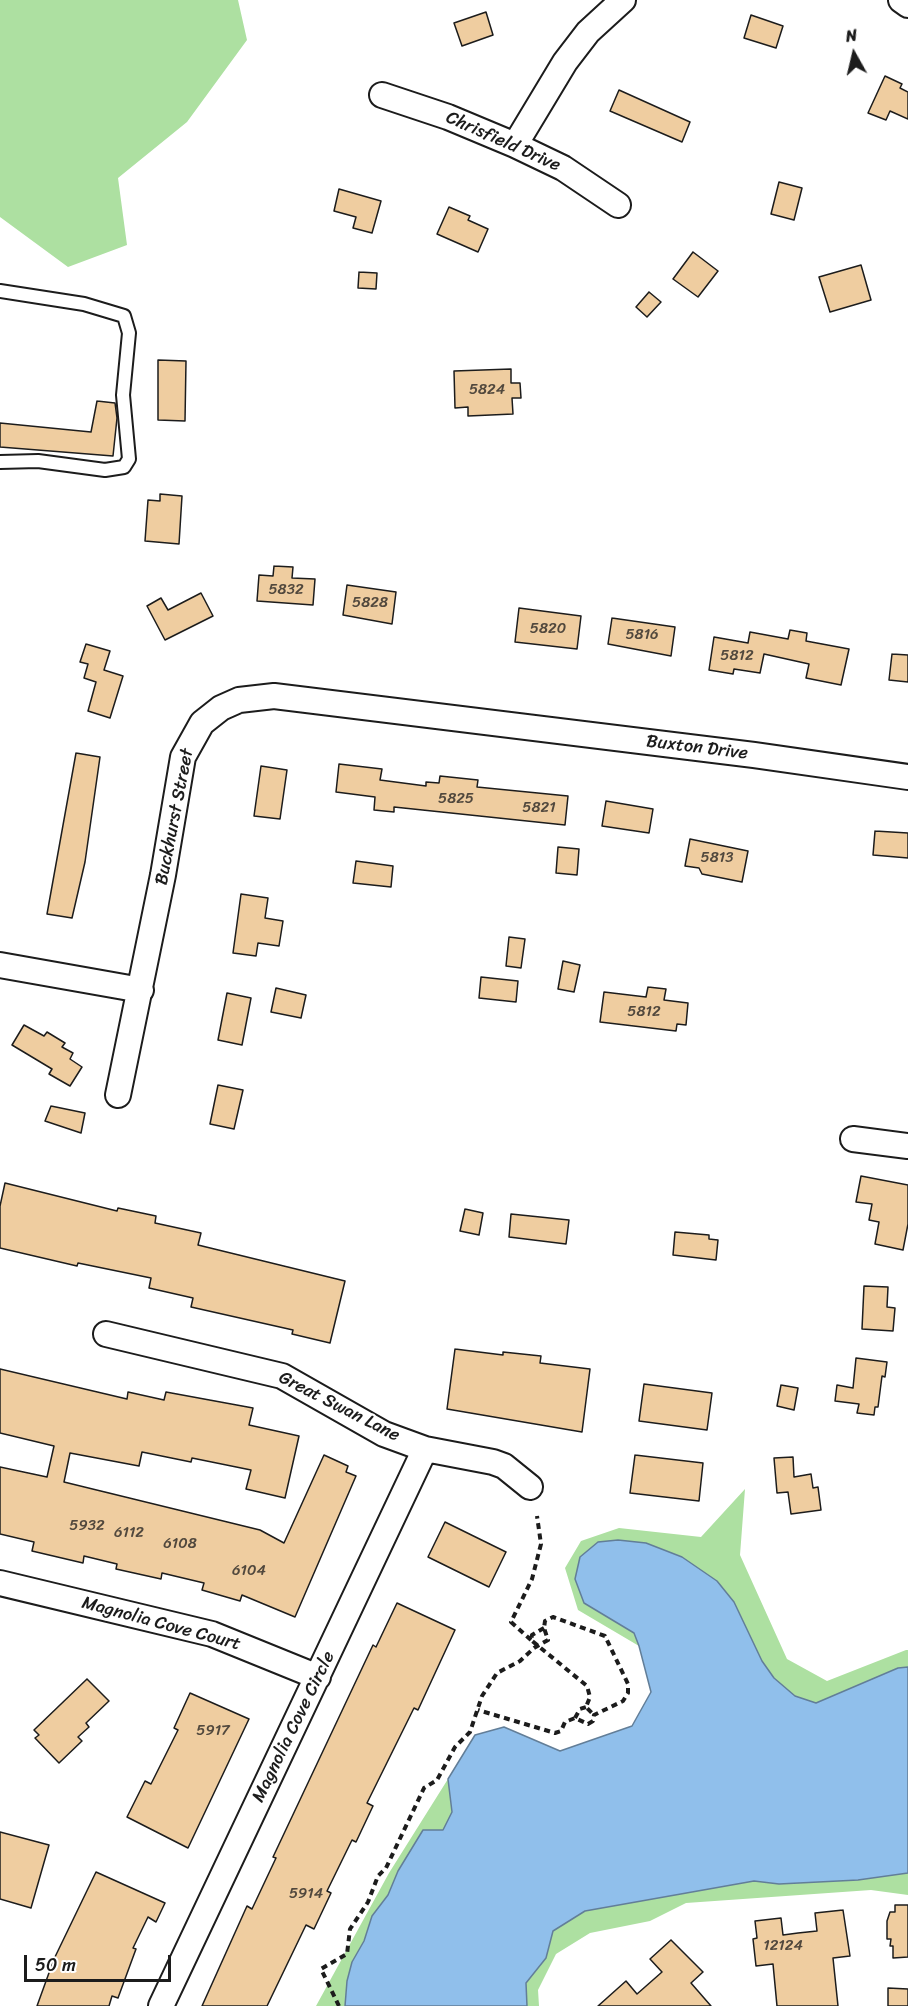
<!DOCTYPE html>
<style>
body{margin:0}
#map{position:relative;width:908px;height:2006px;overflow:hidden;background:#fff;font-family:Sriracha,sans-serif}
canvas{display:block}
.north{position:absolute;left:824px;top:24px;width:60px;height:60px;-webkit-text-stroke:4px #fff;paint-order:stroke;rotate:352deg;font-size:16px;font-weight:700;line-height:24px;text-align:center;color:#1c1c1c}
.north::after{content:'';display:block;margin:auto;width:21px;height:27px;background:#1c1c1c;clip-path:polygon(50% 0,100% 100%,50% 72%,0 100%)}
.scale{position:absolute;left:24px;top:1955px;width:147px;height:27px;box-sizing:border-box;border:3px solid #1c1c1c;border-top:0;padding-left:8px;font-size:18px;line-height:21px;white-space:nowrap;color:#1c1c1c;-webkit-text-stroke:4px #fff;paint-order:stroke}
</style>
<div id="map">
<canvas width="908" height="2006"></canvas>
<div class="north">N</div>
<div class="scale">50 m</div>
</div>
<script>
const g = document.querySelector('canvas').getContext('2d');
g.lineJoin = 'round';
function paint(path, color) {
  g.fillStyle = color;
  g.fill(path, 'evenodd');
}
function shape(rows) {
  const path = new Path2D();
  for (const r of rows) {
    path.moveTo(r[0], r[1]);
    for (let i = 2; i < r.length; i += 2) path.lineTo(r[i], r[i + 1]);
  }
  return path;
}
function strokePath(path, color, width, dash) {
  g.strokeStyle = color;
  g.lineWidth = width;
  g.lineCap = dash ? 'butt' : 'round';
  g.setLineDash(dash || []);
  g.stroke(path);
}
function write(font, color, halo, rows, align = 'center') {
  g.font = font + ' Sriracha,sans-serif';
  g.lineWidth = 4.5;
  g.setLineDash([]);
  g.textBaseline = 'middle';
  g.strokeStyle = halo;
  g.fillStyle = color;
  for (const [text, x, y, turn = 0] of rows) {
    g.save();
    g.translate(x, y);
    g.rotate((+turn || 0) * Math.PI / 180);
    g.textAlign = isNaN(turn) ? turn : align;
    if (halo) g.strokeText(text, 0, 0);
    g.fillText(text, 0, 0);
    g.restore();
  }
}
const green = shape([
 [0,0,238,0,247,40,187,122,118,178,127,245,68,267,0,217],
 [745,1489,740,1555,787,1659,827,1681,906,1650,908,1650,908,1667,898,1668,816,1703,795,1696,774,1678,762,1661,734,1602,717,1581,575,1579,584,1603,634,1633,639,1646,578,1610,565,1568,581,1541,619,1528,701,1537],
 [448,1779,452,1812,443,1831,398,1871,388,1895,372,1916,364,1941,352,1962,347,1981,345,2006,316,2006,389,1873],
 [908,1873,908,1895,871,1890,686,1903,650,1921,590,1933,556,1954,538,1990,539,2006,527,2006,526,1983,546,1958,553,1931,585,1911,754,1881,779,1884,858,1880]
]);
const water = shape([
 [618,1540,646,1543,682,1557,717,1581,734,1602,762,1661,774,1678,795,1696,816,1703,898,1668,908,1667,908,1873,858,1880,779,1884,754,1881,585,1911,553,1931,546,1958,526,1983,527,2006,345,2006,347,1981,352,1962,364,1941,372,1916,388,1895,398,1871,423,1830,443,1830,452,1812,448,1779,475,1735,504,1727,560,1751,632,1726,651,1692,639,1646,634,1633,584,1603,575,1579,580,1557,598,1542,618,1540]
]);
const building = shape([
 [486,12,493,35,462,46,454,23,486,12],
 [751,15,783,26,776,48,744,38,751,15],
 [885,76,902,84,900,88,908,92,908,119,890,111,886,120,868,113,885,76],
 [619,90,690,122,682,142,610,111,619,90],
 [779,182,802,188,794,220,771,214,779,182],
 [339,189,381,201,372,233,353,228,356,217,334,211,339,189],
 [449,207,470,216,468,220,488,229,478,252,437,234,449,207],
 [693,252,718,271,698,297,673,279,693,252],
 [861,265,871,300,830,312,819,277,861,265],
 [359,272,377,273,376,289,358,288,359,272],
 [649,292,661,302,647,317,636,307,649,292],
 [158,360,186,361,185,421,158,420,158,360],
 [511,369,511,383,520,383,521,398,512,398,513,414,468,416,468,407,455,408,454,371,511,369],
 [97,401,115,403,117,418,113,456,0,447,0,423,91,432,97,401],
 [160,494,182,496,179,544,145,541,148,500,160,501,160,494],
 [274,566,293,567,292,578,315,579,313,605,257,601,259,575,273,576,274,566],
 [347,585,396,592,392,624,343,615,347,585],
 [201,593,213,616,165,640,147,606,161,598,168,610,201,593],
 [519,608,581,616,577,649,515,642,519,608],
 [612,618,675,627,671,656,608,644,612,618],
 [790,630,807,633,806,641,849,649,841,685,806,678,809,664,764,654,760,673,734,669,733,674,709,670,714,637,748,643,750,632,788,639,790,630],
 [86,644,110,651,104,670,123,676,110,718,88,711,96,682,84,678,88,664,80,662,86,644],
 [892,654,908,655,908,682,889,680,892,654],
 [76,753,100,757,85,862,72,918,47,914,76,753],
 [339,764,382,769,380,780,426,786,426,782,439,783,440,776,478,780,477,787,568,796,565,825,394,807,394,812,374,810,375,797,336,792,339,764],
 [261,766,287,770,280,819,254,816,261,766],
 [606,801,653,809,649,833,602,826,606,801],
 [875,831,908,833,908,858,873,855,875,831],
 [690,839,748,851,742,882,702,874,699,868,685,866,690,839],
 [558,847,579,849,577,875,556,873,558,847],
 [356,861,393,866,391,887,353,883,356,861],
 [241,894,268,898,265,918,283,921,279,946,258,943,256,956,233,953,241,894],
 [509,937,525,939,521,968,506,966,509,937],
 [563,961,580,965,574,992,558,989,563,961],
 [481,977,518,981,516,1002,479,998,481,977],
 [648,987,666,989,664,1000,688,1003,686,1025,677,1024,676,1031,600,1022,604,992,646,997,648,987],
 [276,988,306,995,301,1018,271,1012,276,988],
 [227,993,251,998,242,1045,218,1040,227,993],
 [24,1025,44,1036,47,1032,65,1043,62,1047,73,1053,70,1059,82,1067,70,1086,49,1074,52,1069,12,1045,24,1025],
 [218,1085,243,1090,234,1129,210,1124,218,1085],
 [51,1106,85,1113,81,1133,45,1121,51,1106],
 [861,1176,908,1185,908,1224,903,1250,875,1244,879,1222,869,1220,872,1204,856,1202,861,1176],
 [5,1183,117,1211,118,1208,156,1216,155,1223,201,1233,198,1245,345,1281,330,1343,292,1334,293,1330,191,1307,193,1298,149,1288,151,1278,78,1263,77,1266,0,1248,0,1206,5,1183],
 [465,1209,483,1213,479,1235,460,1231,465,1209],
 [511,1214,569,1220,566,1244,509,1237,511,1214],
 [675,1232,709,1235,709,1239,718,1240,716,1260,673,1255,675,1232],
 [864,1286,888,1287,887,1307,895,1308,893,1331,862,1329,864,1286],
 [455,1349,503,1355,503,1352,541,1356,540,1363,590,1369,582,1432,447,1409,455,1349],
 [856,1358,887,1362,885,1377,882,1376,878,1407,875,1407,874,1415,857,1413,859,1404,835,1401,837,1385,853,1388,856,1358],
 [0,1369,127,1399,128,1392,164,1400,166,1392,253,1408,249,1425,299,1436,285,1498,246,1489,251,1470,192,1458,191,1462,142,1452,139,1466,70,1453,64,1482,260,1530,284,1543,324,1455,348,1466,346,1472,356,1476,295,1617,242,1595,240,1601,202,1590,204,1583,162,1573,161,1579,116,1569,117,1564,84,1556,83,1563,32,1551,34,1542,0,1534,0,1467,47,1477,54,1446,0,1433,0,1369],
 [644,1384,712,1393,707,1430,639,1421,644,1384],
 [781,1385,798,1388,794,1410,777,1406,781,1385],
 [635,1455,703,1463,699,1501,630,1493,635,1455],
 [793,1457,794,1477,811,1474,813,1488,818,1487,821,1510,791,1514,788,1492,777,1493,774,1458,793,1457],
 [445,1522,506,1552,489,1587,428,1557,445,1522],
 [397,1603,455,1630,418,1710,414,1708,367,1803,373,1806,356,1842,352,1840,327,1891,331,1893,314,1929,306,1925,267,2006,202,2006,247,1906,252,1909,276,1858,273,1857,373,1645,376,1647,397,1603],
 [87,1679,109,1701,86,1723,89,1727,78,1737,82,1741,59,1763,35,1738,39,1735,34,1730,87,1679],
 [190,1693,249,1719,188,1848,127,1817,145,1781,151,1784,178,1730,174,1728,190,1693],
 [0,1832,49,1845,31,1908,0,1899,0,1832],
 [96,1872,165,1903,156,1922,148,1917,133,1948,136,1949,118,1998,112,1996,109,2006,37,2006,54,1959,96,1872],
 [895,1905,908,1905,908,1957,893,1958,893,1946,890,1946,891,1939,887,1939,887,1921,890,1912,895,1912,895,1905],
 [843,1910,850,1956,833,1958,838,2006,777,2006,773,1964,756,1966,753,1939,757,1938,755,1921,781,1918,783,1935,798,1933,817,1931,815,1913,843,1910],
 [671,1940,703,1972,691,1983,711,2006,598,2006,626,1981,637,1994,662,1972,650,1959,671,1940],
 [888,1988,908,1989,908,2006,888,2006,888,1988]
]);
const path = shape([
 [544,1628,532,1635,531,1640,587,1686,590,1697,586,1707,594,1715],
 [531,1640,511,1622,532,1579,541,1544,537,1516],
 [575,1718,580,1709,586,1707],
 [339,2006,321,1969,347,1954,350,1929,368,1902,378,1876,386,1868,424,1788,437,1780,455,1747,470,1732,482,1696,497,1673,520,1661,534,1648,548,1640,544,1628,545,1621,553,1617,605,1636,628,1684,628,1693,623,1701,594,1715,593,1721,588,1724,575,1718,565,1722,561,1731,555,1733,478,1710]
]);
const lane = shape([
 [0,291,84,304,124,316,129,333,123,395,129,459,124,467,105,470,38,461,0,462]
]);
const street = shape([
 [901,0,908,5],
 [382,95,448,117,515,145,563,168,618,205],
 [515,145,565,62,588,32,623,0],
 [0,965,141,990],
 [118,1095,163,875,183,757,202,723,221,708,239,700,274,696,754,755,908,777],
 [853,1139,908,1146],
 [106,1334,282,1376,384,1434,425,1449,493,1462,504,1466,530,1487],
 [0,1583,212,1634,318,1677],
 [161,2006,425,1449]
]);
const numberNames = [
 ["5824",487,390],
 ["5832",286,590],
 ["5828",370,603],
 ["5820",548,629],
 ["5816",642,635],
 ["5812",737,656],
 ["5825",456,799],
 ["5821",539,808],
 ["5813",717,858],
 ["5812",644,1012],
 ["5932",87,1526],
 ["6112",129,1533],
 ["6108",180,1544],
 ["6104",249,1571],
 ["5917",213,1731],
 ["5914",306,1894],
 ["12124",783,1946]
];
const streetNames = [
 ["Chrisfield Drive",503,142,24],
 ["Buxton Drive",697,748,7],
 ["Buckhurst Street",175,817,-79],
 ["Great Swan Lane",339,1407,27],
 ["Magnolia Cove Court",161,1624,15],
 ["Magnolia Cove Circle",294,1727,-64]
];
paint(green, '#ade0a1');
paint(water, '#90bfeb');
strokePath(water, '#627e98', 1.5);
paint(building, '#efcda0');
strokePath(building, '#1c1c1c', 1.5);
strokePath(lane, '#1c1c1c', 16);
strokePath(street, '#1c1c1c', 28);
strokePath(path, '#1c1c1c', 4, [6, 4.5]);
strokePath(lane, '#fff', 12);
strokePath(street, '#fff', 24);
write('15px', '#51483d', null, numberNames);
write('18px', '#1c1c1c', '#fff', streetNames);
</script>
